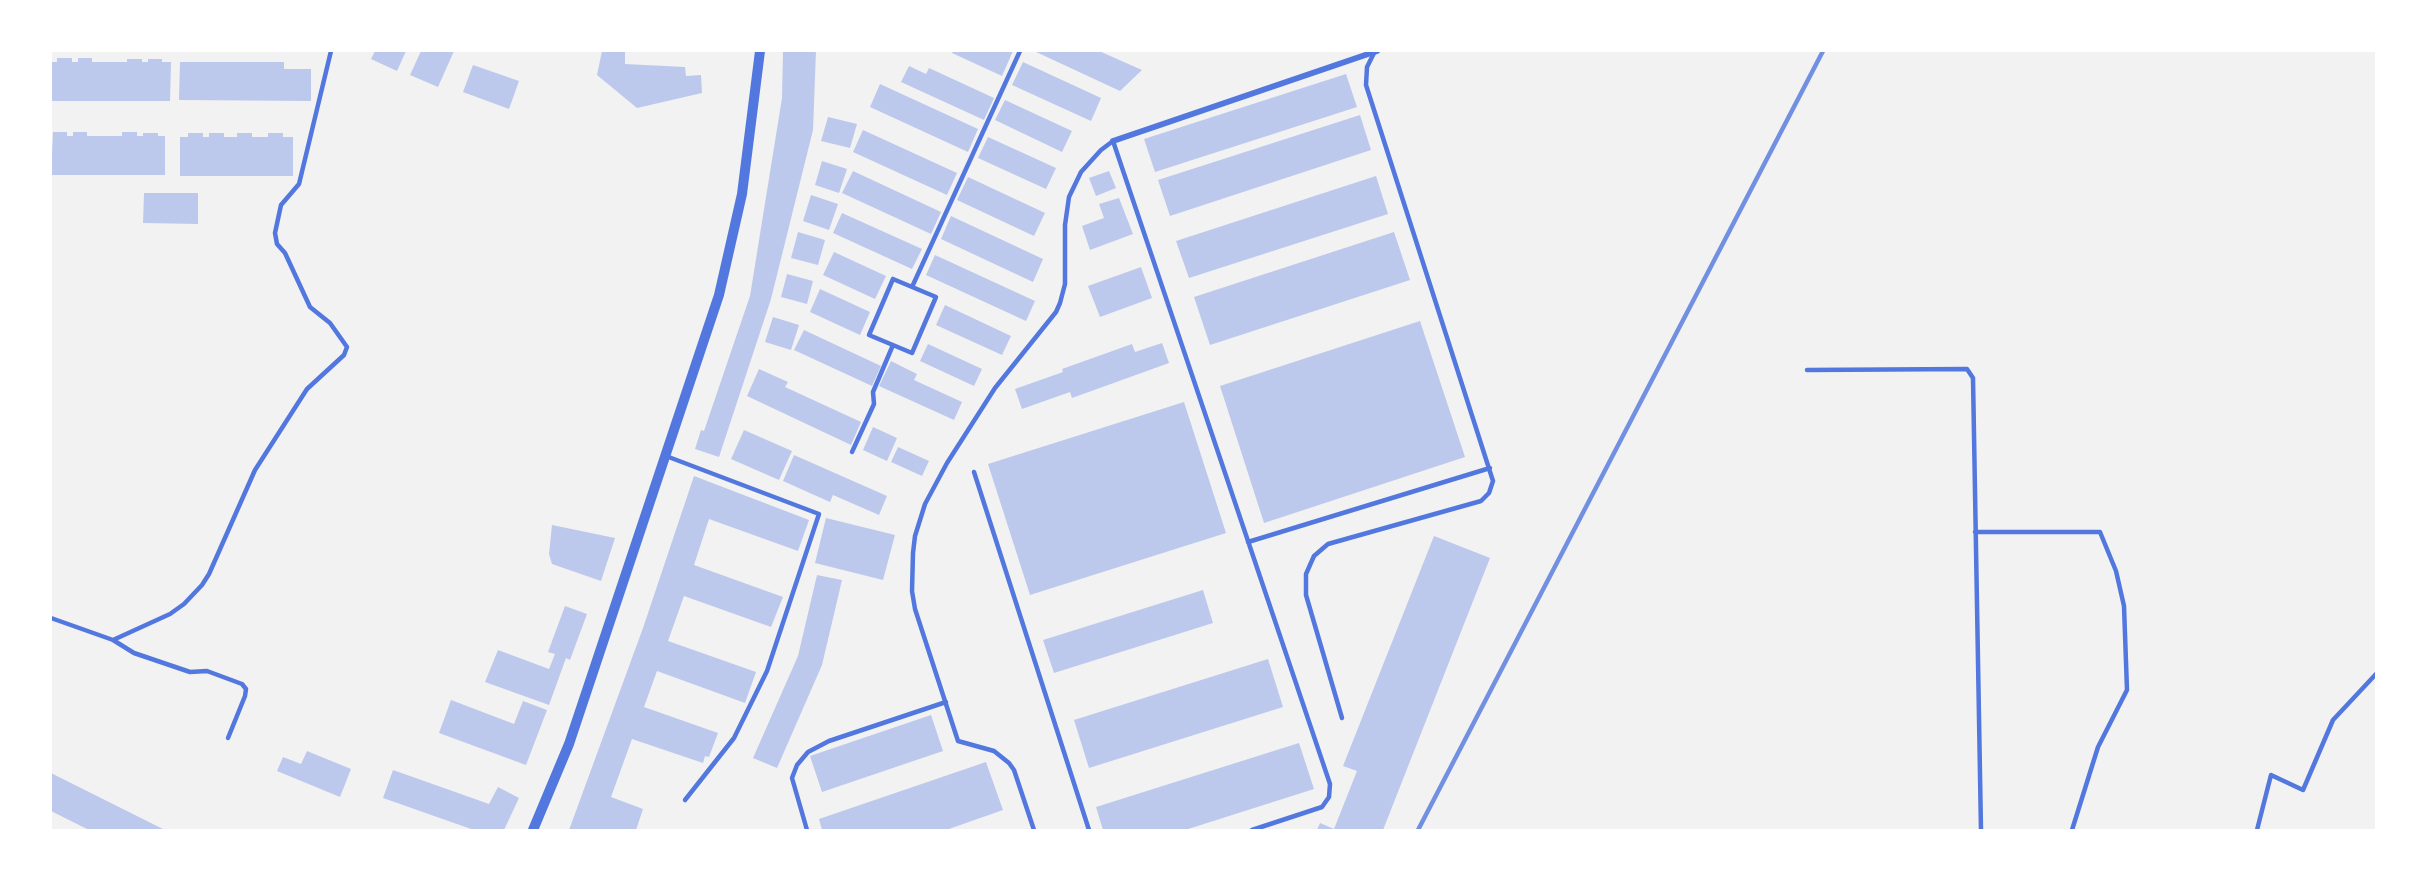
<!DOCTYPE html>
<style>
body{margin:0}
#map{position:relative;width:2427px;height:881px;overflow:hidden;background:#f2f2f2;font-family:"DejaVu Sans",sans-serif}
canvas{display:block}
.frame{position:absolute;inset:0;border:52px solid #fff;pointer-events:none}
</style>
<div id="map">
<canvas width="2427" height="881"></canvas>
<div class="frame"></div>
</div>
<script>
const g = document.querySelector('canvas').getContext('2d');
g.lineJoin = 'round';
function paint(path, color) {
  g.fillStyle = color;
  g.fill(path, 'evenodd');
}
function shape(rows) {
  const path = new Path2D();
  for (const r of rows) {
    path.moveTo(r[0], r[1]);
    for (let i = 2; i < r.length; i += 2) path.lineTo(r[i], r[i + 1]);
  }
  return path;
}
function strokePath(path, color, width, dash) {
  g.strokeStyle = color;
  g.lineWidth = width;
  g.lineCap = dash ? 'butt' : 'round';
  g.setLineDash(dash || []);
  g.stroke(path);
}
const building = shape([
 [375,51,406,51,397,71,371,59],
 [421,51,454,51,438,87,410,75],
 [602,51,625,51,625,64,685,67,686,76,701,75,702,93,637,108,597,75],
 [783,51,816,51,813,130,771,299,719,457,695,449,701,430,704,431,750,296,782,98],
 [953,51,1013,51,1002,76,952,53],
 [1034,51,1099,51,1142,70,1120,91],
 [57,58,72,58,72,62,78,62,78,58,92,58,92,62,127,62,127,59,142,59,142,62,148,62,148,59,162,59,162,62,171,62,170,101,51,101,51,62,57,62],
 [180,62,284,62,284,69,311,69,311,101,179,100],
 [1023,62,1101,98,1091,121,1012,85],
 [473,65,519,81,509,109,463,92],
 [909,66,926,74,929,68,994,98,984,120,901,82],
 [1346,74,1357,107,1155,172,1144,139],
 [880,84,978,129,968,152,870,107],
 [1005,100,1072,131,1062,152,995,120],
 [1360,115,1371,150,1170,216,1158,180],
 [828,117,857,124,850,148,821,141],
 [863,130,957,173,947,195,853,152],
 [53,132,67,132,67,136,73,136,73,132,87,132,87,136,122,136,122,132,137,132,137,136,143,136,143,133,158,133,158,136,165,136,165,175,51,175],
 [188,133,203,133,203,137,209,137,209,133,224,133,224,137,237,137,237,133,252,133,252,137,268,137,268,133,283,133,283,137,293,137,293,176,180,176,180,137,188,137],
 [988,137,1056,168,1046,189,978,158],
 [822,161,847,169,839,193,815,185],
 [853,171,941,212,931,234,842,193],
 [1109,171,1116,188,1096,196,1089,178],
 [1376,176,1388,214,1189,278,1176,241],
 [968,177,1045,213,1034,236,957,200],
 [144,193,198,193,198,224,143,223],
 [811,195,838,204,829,230,803,221],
 [1119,198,1133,234,1090,250,1082,226,1104,218,1099,204],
 [842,213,922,249,912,269,833,233],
 [951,216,1043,259,1033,282,941,239],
 [798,232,825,240,818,265,791,258],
 [1394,232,1410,280,1210,345,1194,297],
 [834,252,886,276,875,299,823,275],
 [935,255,1035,301,1026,321,926,275],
 [1141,267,1152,298,1100,317,1088,286],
 [787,274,813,281,807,304,781,297],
 [820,289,870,312,860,335,810,312],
 [945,305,1011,336,1002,355,936,325],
 [773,317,799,325,791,350,765,342],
 [1420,321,1465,457,1264,523,1220,386],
 [804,330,881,366,872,386,794,350],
 [1162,343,1169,363,1072,398,1070,392,1022,409,1015,389,1063,372,1062,369,1132,344,1135,352],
 [928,344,982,369,974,386,920,361],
 [891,361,917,374,914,380,962,402,954,420,879,386],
 [759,369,788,382,785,387,861,422,851,445,747,396],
 [1184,402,1226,533,1030,595,988,464],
 [873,427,897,438,887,461,863,450],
 [744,430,792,451,779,480,731,459],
 [898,447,929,461,922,476,891,462],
 [794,455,887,496,879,515,833,495,830,502,783,481],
 [694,476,809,520,798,551,709,519,694,565,783,597,771,627,684,596,668,641,756,672,745,703,657,671,644,707,718,733,709,757,705,756,703,763,632,739,611,797,643,809,636,830,569,830,643,628],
 [826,518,895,535,883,580,815,563],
 [552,525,615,538,601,581,552,564,549,554],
 [1434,536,1490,558,1383,830,1317,830,1320,823,1334,829,1357,771,1343,766],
 [817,575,842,580,822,665,777,768,753,758,798,656],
 [1203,590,1213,623,1054,673,1043,640],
 [565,606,587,614,570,660,566,658,549,705,485,682,498,650,549,669,555,654,548,652],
 [1268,659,1283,707,1089,768,1074,720],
 [451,700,514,724,523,701,547,710,526,765,439,733],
 [931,715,943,751,822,792,810,756],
 [1299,743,1314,789,1185,830,1103,830,1096,807],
 [307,751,351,769,340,797,277,771,283,757,301,764],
 [986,762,1003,810,946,830,822,830,819,819],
 [393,770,489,804,498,787,519,798,504,830,474,830,383,798],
 [51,773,165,830,89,830,51,811]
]);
const service = shape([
 [893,279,936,297,912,353,869,335,893,279],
 [912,287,1020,51],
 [1807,370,1967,369,1973,378,1981,830],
 [852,452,874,404,873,392,893,345],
 [666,456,819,514,767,671,734,738,685,800],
 [974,472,1089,830],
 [1975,532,2100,532,2116,571,2124,606,2127,690,2098,747,2072,830],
 [1248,542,1490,468],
 [51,618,113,640,134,653,190,672,207,671,242,684,246,689,245,696,228,738],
 [113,640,170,614,184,604,202,585,209,574,255,470,307,389,344,355,347,347,330,323,310,307,285,253,277,244,275,233,281,205,299,184,331,51],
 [1342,718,1306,595,1306,574,1314,556,1328,544,1481,501,1489,493,1493,481,1366,85,1367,67,1374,53],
 [807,830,792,778,797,765,808,752,829,741,946,702],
 [1034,830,1014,770,1009,763,994,751,958,741,915,609,912,591,913,553,915,536,925,504,947,463,995,388,1056,312,1060,303,1065,284,1065,225,1069,197,1081,172,1101,150,1113,141,1330,784,1329,797,1322,807,1252,830],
 [2257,830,2271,775,2303,790,2333,720,2376,674]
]);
const minor = shape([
 [1113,141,1377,51]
]);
const tertiary = shape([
 [533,830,569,744,719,295,742,194,760,51]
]);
const rail = shape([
 [1418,830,1823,51]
]);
paint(building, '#bdc9ec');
strokePath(service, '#5277de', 4.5);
strokePath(minor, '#5277de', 6);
strokePath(tertiary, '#5277de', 10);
strokePath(rail, '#7290e2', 4.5);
</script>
